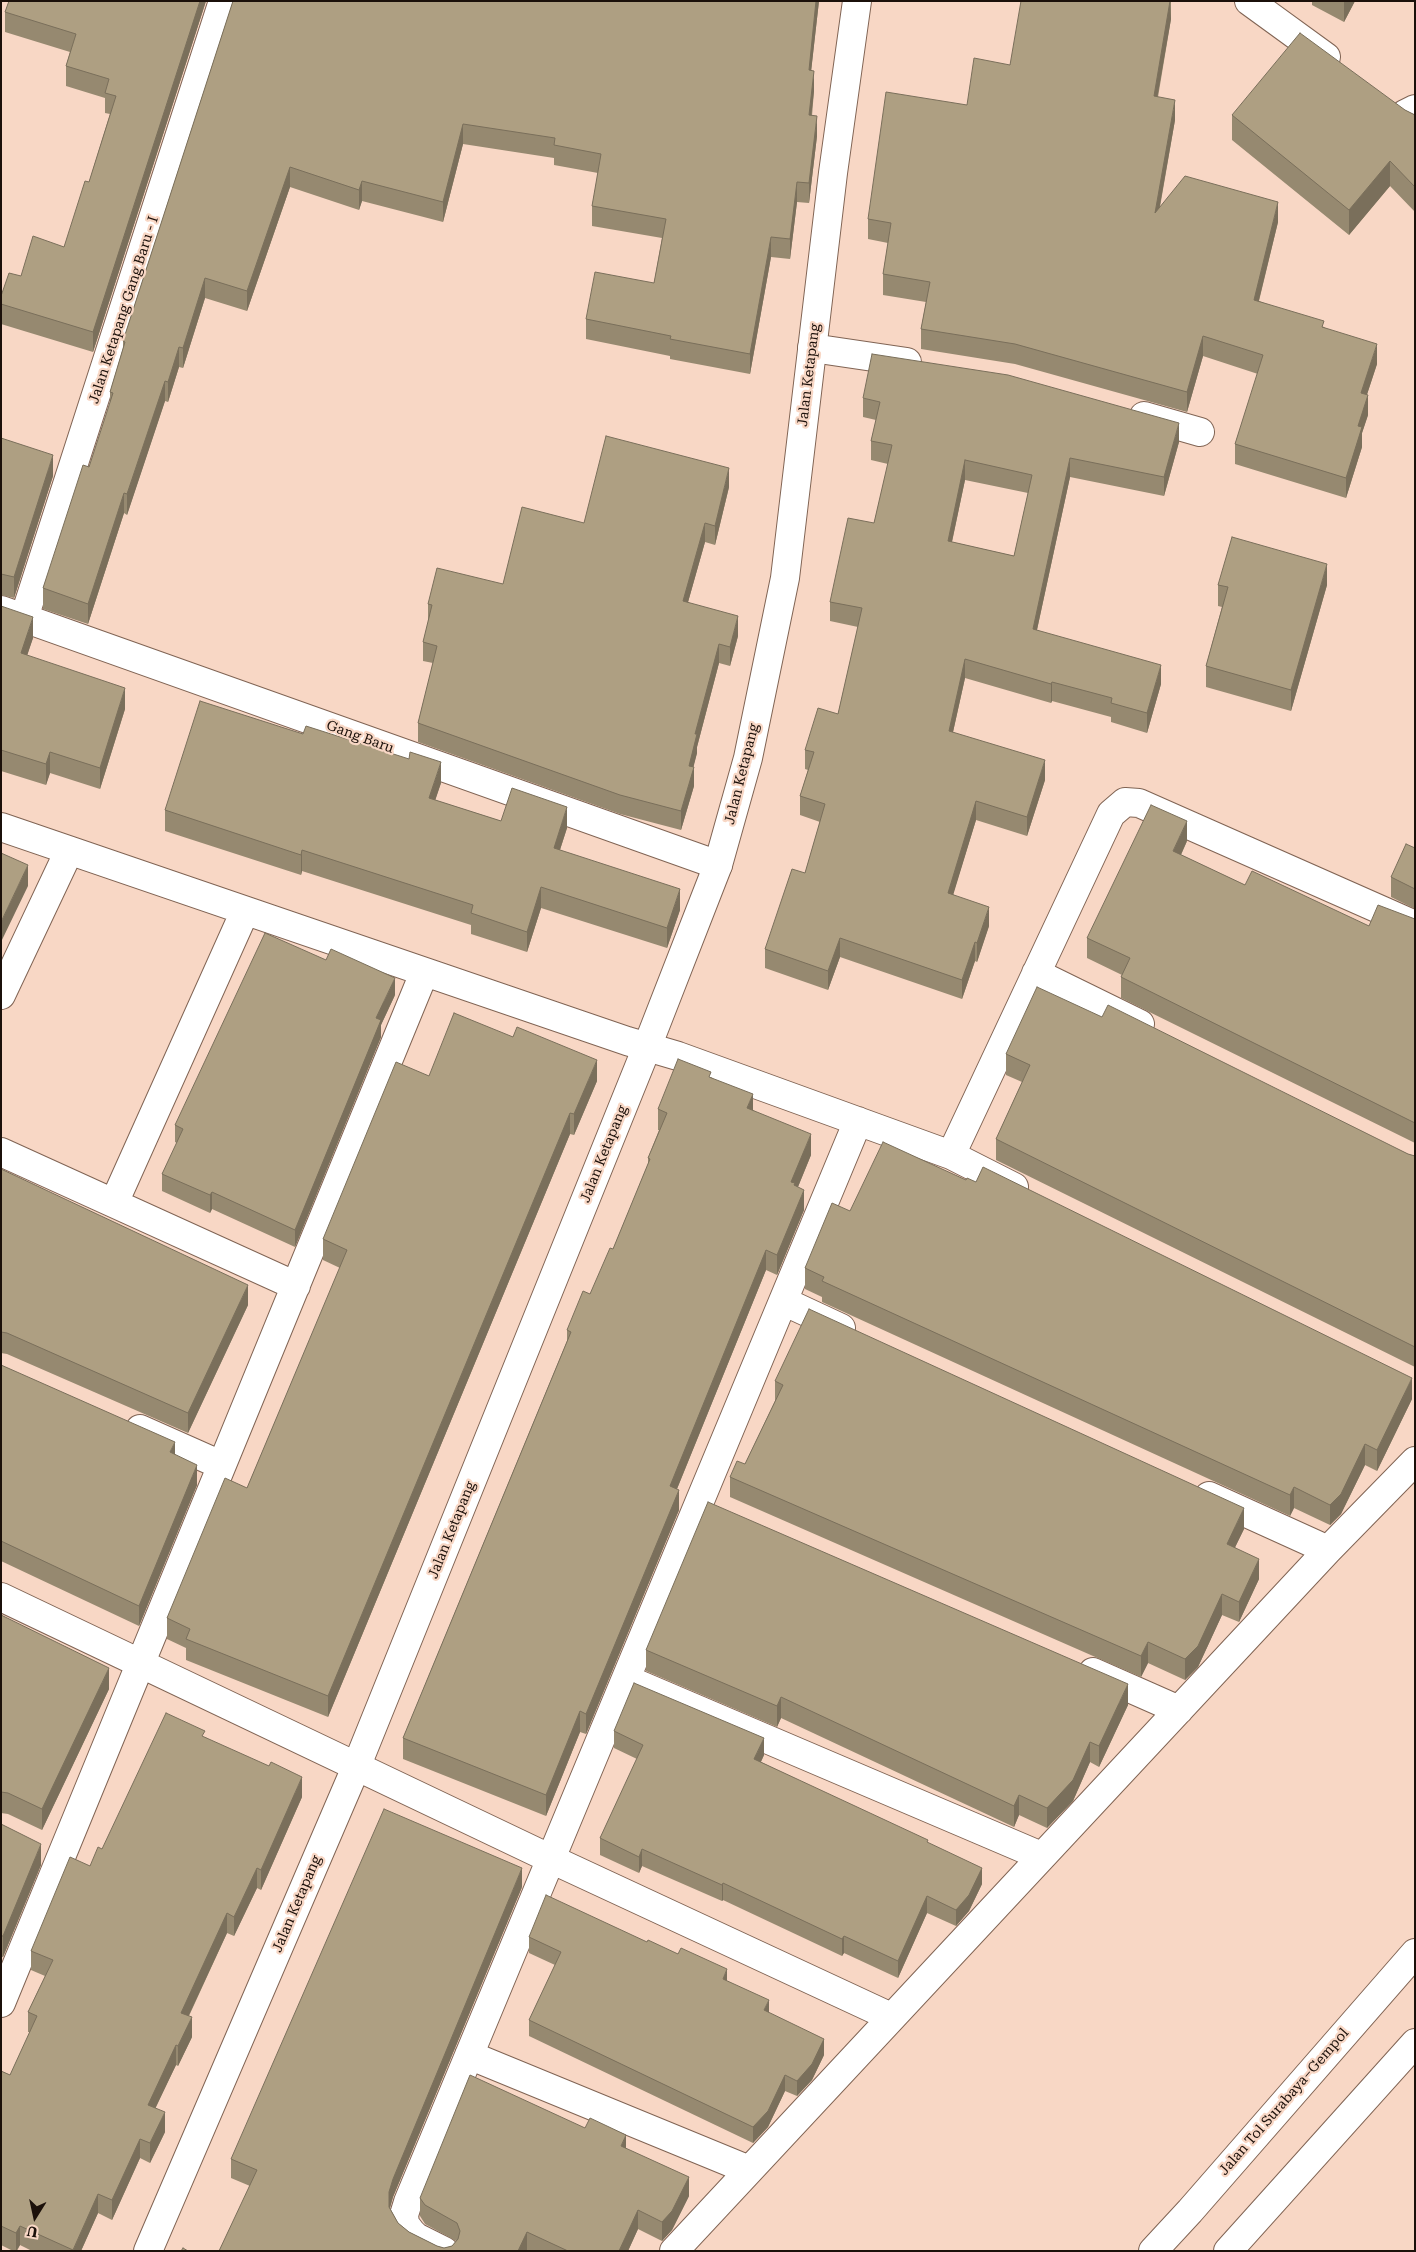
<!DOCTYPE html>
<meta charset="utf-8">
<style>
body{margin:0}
#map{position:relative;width:1416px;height:2252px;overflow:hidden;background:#f8d7c5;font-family:"Roboto Serif",serif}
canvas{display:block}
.frame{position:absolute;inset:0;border:2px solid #1b100a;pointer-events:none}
.north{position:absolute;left:10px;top:2192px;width:50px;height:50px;-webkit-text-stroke:4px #f8d7c5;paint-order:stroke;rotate:190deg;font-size:14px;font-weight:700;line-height:20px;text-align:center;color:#1b100a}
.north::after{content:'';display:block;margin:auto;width:18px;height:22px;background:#1b100a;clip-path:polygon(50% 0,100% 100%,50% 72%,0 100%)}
</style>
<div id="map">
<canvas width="1416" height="2252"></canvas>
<div class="frame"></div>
<div class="north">U</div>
</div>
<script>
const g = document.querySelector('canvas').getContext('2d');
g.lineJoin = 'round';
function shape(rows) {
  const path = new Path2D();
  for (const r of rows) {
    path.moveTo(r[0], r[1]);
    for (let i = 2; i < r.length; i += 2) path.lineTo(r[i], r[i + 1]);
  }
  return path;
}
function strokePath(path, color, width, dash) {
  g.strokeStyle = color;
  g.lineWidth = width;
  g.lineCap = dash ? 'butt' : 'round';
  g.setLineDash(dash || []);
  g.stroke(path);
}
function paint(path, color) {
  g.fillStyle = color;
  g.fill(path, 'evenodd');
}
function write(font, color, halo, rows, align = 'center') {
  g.font = font + ' "Roboto Serif",serif';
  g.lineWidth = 4.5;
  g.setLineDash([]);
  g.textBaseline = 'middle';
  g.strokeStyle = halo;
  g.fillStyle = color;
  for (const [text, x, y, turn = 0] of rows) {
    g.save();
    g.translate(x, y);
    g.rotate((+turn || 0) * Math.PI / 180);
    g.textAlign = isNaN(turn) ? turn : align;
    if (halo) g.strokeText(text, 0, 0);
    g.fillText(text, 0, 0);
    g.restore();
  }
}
const minor = shape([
 [1249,1,1326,57],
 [1405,114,1415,109],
 [812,348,907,362],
 [1144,416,1200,432],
 [1,610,718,865],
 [24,618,223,1],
 [1,827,627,1041,678,1056,951,1155,1014,1187],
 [1036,973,1140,1024],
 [1,995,69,851],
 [1,1152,296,1286],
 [951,1155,1111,814,1125,802,1139,803,1415,925],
 [114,1203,245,911],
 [783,1301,841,1328],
 [140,1429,221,1465],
 [1209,1496,1328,1550],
 [1,1597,551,1859,891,2017],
 [1093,1672,1179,1710],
 [626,1679,1041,1856],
 [1,2003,424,973],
 [469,2055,749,2170],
 [444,2251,416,2237,411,2232,405,2224,404,2215,408,2202,858,1121],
 [674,2251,1328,1550,1415,1461]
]);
const tertiary = shape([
 [148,2251,357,1765,647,1047,718,865,748,758,785,578,833,173,857,1]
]);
const motorway = shape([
 [1153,2251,1190,2211,1415,1953],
 [1228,2251,1415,2043]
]);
const wall = shape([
 [9,1,206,1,93,352,1,324,1,296,21,276,64,247,89,182,110,114,105,113,105,98,66,86,66,66,70,52,5,32,5,12],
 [233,1,819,1,811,71,814,91,812,116,817,136,809,203,797,202,790,259,771,257,750,374,670,359,670,356,586,339,586,319,654,283,662,238,592,226,592,206,598,173,554,165,554,158,463,144,443,222,362,201,359,210,290,187,247,311,205,298,183,368,179,367,168,402,165,401,127,515,124,513,88,624,43,609,43,588,89,467,110,404,110,392,123,348,123,341],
 [1171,1,1171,19,1158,97,1175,120,1160,207,1278,222,1259,301,1324,327,1377,364,1367,394,1368,415,1362,433,1362,447,1346,498,1235,464,1235,444,1258,374,1203,356,1187,412,1015,364,921,349,921,329,926,302,883,295,883,274,888,243,868,239,868,219,967,105,1010,65],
 [1312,1,1355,1,1344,22,1312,5],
 [1405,110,1415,115,1415,212,1390,186,1349,235,1232,140,1232,115],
 [863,398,1179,442,1164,496,1070,477,1037,630,1161,684,1147,733,1111,722,1111,717,1052,701,1051,703,965,678,953,732,1045,780,1027,836,976,820,953,894,989,926,977,962,975,961,962,999,840,957,828,990,765,968,765,949,805,873,820,822,800,815,800,796,808,770,805,769,805,750,838,714,858,627,830,621,830,602,874,523,888,464,871,460,871,441,876,420,863,417],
 [965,480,1028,493,1014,556,952,542],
 [1,438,53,476,14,598,1,595],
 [729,487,715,545,705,542,688,602,738,636,730,666,719,663,697,747,697,753,693,767,694,786,681,830,620,814,418,742,418,723,433,663,423,661,423,642,428,623,428,604,503,584,584,523],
 [1218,585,1327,585,1291,711,1206,687,1206,666,1222,607,1218,606],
 [1,606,33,638,27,655,125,709,100,789,50,773,46,785,1,771],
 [441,783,435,800,501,821,567,828,560,850,680,910,667,948,541,908,527,952,471,934,471,925,302,871,301,875,165,831,165,810],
 [1187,841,1181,855,1245,885,1369,926,1415,919,1415,1143,1121,998,1121,977,1122,975,1087,958,1087,938],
 [1415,848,1415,909,1391,897,1391,877],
 [395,995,381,1025,381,1037,295,1247,212,1209,210,1213,162,1191,162,1174,177,1143,175,1142,175,1125],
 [1102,1017,1408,1154,1415,1156,1415,1367,996,1160,996,1139,1022,1082,1006,1075,1006,1054],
 [429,1076,597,1081,574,1135,570,1134,328,1717,186,1660,186,1648,167,1639,167,1618,247,1488,340,1268,323,1260,323,1239],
 [711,1077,811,1155,798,1187,804,1210,777,1275,766,1270,677,1489,679,1510,586,1734,580,1732,546,1816,403,1759,403,1738,567,1341,567,1330,590,1294,613,1249,648,1164,648,1158,659,1130,658,1130,658,1109],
 [1,1169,248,1305,188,1433,7,1354,1,1353],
 [850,1211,1412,1399,1377,1471,1365,1465,1341,1514,1330,1525,1294,1508,1290,1516,822,1302,822,1297,805,1289,805,1268],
 [1,1365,175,1454,197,1485,139,1626,1,1561],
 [775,1381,1244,1529,1235,1547,1259,1579,1239,1622,1222,1615,1198,1667,1185,1680,1148,1663,1141,1677,730,1497,730,1477,745,1464,775,1401],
 [1,1615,109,1689,42,1830,8,1814,1,1813],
 [646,1650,1128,1705,1099,1767,1090,1762,1073,1801,1047,1828,1019,1815,1014,1827,781,1718,777,1727,646,1671],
 [614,1731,764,1755,761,1762,928,1843,982,1884,969,1911,956,1926,927,1913,898,1978,844,1953,842,1956,723,1900,722,1901,642,1866,639,1873,600,1855,600,1838,637,1759,614,1748],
 [205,1737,302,1797,261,1890,257,1888,234,1936,227,1933,189,2016,192,2037,178,2066,176,2065,155,2108,165,2132,150,2163,140,2158,112,2220,98,2213,81,2251,32,2251,20,2245,17,2251,13,2251,1,2245,1,2071,10,2075,30,2032,28,2032,28,2012,45,1976,31,1970,31,1951,102,1849],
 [1,1824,41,1865,3,1957,1,1957],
 [522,1887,393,2197,390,2208,398,2223,409,2232,437,2246,444,2248,452,2246,456,2241,425,2224,420,2216,420,2198,626,2148,689,2196,672,2230,662,2241,638,2229,628,2251,219,2251,250,2186,231,2178,231,2159],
 [529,1937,647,1942,678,1954,727,1981,824,2055,812,2080,797,2096,785,2091,768,2127,753,2143,529,2036,529,2020,555,1965,529,1953]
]);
const shadedWall = shape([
 [200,1,206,1,93,352,93,332],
 [816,1,819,1,809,90,809,70],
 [1170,1,1171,19,1154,116,1154,96],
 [1344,1,1355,1,1344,22],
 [814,71,814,91,809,135,809,115],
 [1175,100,1175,120,1155,233,1155,213],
 [817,116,817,136,809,203,809,183],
 [463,124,463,144,443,222,443,202],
 [1390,161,1390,186,1349,235,1349,210],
 [290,167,290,187,247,311,247,291],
 [362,181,362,201,359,210,359,190],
 [797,182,797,202,790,259,790,239],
 [1278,202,1278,222,1254,320,1254,300],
 [771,237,771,257,750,374,750,354],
 [205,278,205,298,183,368,183,348],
 [1203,336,1203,356,1187,412,1187,392],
 [1377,344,1377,364,1361,413,1361,393],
 [179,347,179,367,168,402,168,382],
 [165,381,165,401,127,515,127,494],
 [1368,395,1368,415,1362,433,1362,447,1346,498,1346,478,1358,426],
 [1179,423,1179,442,1164,496,1164,477],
 [53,455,53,476,14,598,14,577],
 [1070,458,1070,477,1033,648,1033,629],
 [965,460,965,480,948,560,948,541],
 [729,468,729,487,715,545,715,526],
 [124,493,124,513,88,624,88,604],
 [705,523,705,542,683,620,683,601],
 [1327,564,1327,585,1291,711,1291,690],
 [738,616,738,636,730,666,730,647],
 [33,617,33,638,21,674,21,653],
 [719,644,719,663,697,747,697,753,689,785,689,766,695,734],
 [965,659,965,678,949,750,949,731],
 [1161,665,1161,684,1147,733,1147,713],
 [1052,682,1052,701,1051,703,1051,684],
 [125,688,125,709,100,789,100,768],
 [50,752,50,773,46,785,46,764],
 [1045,760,1045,780,1027,836,1027,817],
 [441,762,441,783,429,819,429,798],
 [694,767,694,786,681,830,681,811],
 [976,801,976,820,948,912,948,893],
 [567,807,567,828,554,868,554,848],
 [1187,821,1187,841,1173,872,1173,851],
 [302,850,302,871,301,875,301,855],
 [28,865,28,886,1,942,1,922],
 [541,887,541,908,527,952,527,932],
 [680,889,680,910,667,948,667,928],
 [989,907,989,926,977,962,977,943],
 [840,938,840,957,828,990,828,971],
 [975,942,975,961,962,999,962,980],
 [395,978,395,995,381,1025,381,1037,295,1247,295,1230,376,1018],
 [597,1060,597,1081,574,1135,574,1114],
 [753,1094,753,1114,747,1108],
 [570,1113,570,1134,328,1717,328,1696],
 [811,1134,811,1155,795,1194,791,1182],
 [804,1190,804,1210,777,1275,777,1255],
 [212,1192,212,1209,210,1213,210,1195],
 [766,1250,766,1270,670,1506,670,1486],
 [248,1285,248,1305,188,1433,188,1413],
 [1412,1378,1412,1399,1377,1471,1377,1450],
 [175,1442,175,1462,170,1452],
 [1365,1444,1365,1465,1341,1514,1330,1525,1330,1505],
 [197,1465,197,1485,139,1626,139,1606],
 [1294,1487,1294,1508,1290,1516,1290,1495],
 [679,1490,679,1510,586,1734,586,1714],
 [1244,1508,1244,1529,1227,1564,1227,1544],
 [1259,1559,1259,1579,1239,1622,1239,1602],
 [1222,1594,1222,1615,1198,1667,1185,1680,1185,1659],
 [1148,1642,1148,1663,1141,1677,1141,1656],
 [109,1668,109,1689,42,1830,42,1809],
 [1128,1684,1128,1705,1099,1767,1099,1746],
 [781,1697,781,1718,777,1727,777,1706],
 [580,1711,580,1732,546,1816,546,1795],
 [764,1738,764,1755,754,1776,754,1759],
 [1090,1742,1090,1762,1073,1801,1047,1828,1047,1808],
 [302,1777,302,1797,261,1890,261,1870],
 [1019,1795,1019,1815,1014,1827,1014,1806],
 [41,1844,41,1865,3,1957,3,1936],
 [642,1849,642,1866,639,1873,639,1857],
 [257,1868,257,1888,234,1936,234,1917],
 [522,1868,522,1887,393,2197,389,2211,389,2192,393,2179],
 [982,1868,982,1884,969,1911,956,1926,956,1910],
 [723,1883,723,1900,722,1901,722,1885],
 [927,1896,927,1913,898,1978,898,1961],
 [227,1913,227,1933,181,2032,181,2013],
 [844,1936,844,1953,842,1956,842,1939],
 [727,1969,727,1985,723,1979],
 [769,2000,769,2016,764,2010],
 [192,2017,192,2037,178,2066,178,2046],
 [824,2039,824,2055,812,2080,797,2096,797,2081],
 [176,2045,176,2065,148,2124,148,2105],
 [785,2075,785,2091,768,2127,753,2143,753,2127],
 [165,2112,165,2132,150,2163,150,2143],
 [626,2135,626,2154,621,2146],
 [140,2139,140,2158,112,2220,112,2200],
 [689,2177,689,2196,672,2230,662,2241,662,2222],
 [98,2194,98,2213,81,2251,73,2251],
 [638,2210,638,2229,628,2251,619,2251],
 [20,2226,20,2245,16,2251,16,2233],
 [527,2232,527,2250,518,2251]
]);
const building = shape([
 [9,1,200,1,93,332,1,304,1,296,9,273,21,276,33,236,64,247,85,181,89,182,116,96,105,93,109,79,66,66,76,34,5,12,9,1],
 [233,1,816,1,809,70,814,71,809,115,817,116,809,183,797,182,790,239,771,237,750,354,670,339,671,336,586,319,595,272,654,283,666,219,592,206,601,154,554,145,555,138,463,124,443,202,362,181,359,190,290,167,247,291,205,278,183,348,179,347,168,382,165,381,127,494,124,493,88,604,43,588,83,465,89,467,113,393,110,392,125,342,123,341,233,1],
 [1021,1,1170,1,1154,96,1175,100,1155,213,1185,176,1278,202,1254,300,1324,321,1322,327,1377,344,1361,393,1368,395,1358,426,1362,427,1346,478,1235,444,1263,355,1203,336,1187,392,1015,344,921,329,930,282,883,274,891,223,868,219,886,92,967,105,974,58,1010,65,1021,1],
 [1300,33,1405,110,1415,115,1415,187,1390,161,1349,210,1232,115,1300,33],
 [872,354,1008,375,1179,423,1164,477,1070,458,1033,629,1161,665,1147,713,1111,703,1112,698,1052,682,1051,684,965,659,949,731,1045,760,1027,817,976,801,948,893,989,907,977,943,975,942,962,980,840,938,828,971,765,949,792,869,805,873,825,804,800,796,814,752,805,750,818,708,838,714,862,608,830,602,848,518,874,523,892,445,871,441,880,402,863,398,872,354],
 [965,460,1032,475,1014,556,948,541,965,460],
 [606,436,729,468,715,526,705,523,683,601,738,616,730,647,719,644,695,734,697,734,689,766,694,767,681,811,620,795,418,723,437,646,423,642,432,605,428,604,437,568,503,584,522,507,584,523,606,436],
 [1,438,53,455,14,577,1,574,1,438],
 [1232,537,1327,564,1291,690,1206,666,1228,587,1218,585,1232,537],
 [1,606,33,617,21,653,125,688,100,768,50,752,46,764,1,750,1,606],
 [200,701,303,734,306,726,409,759,410,752,441,762,429,798,501,821,512,788,567,807,554,848,680,889,667,928,541,887,527,932,471,913,473,905,302,850,301,855,165,810,200,701],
 [1151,805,1187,821,1173,851,1245,885,1252,871,1369,926,1378,905,1415,919,1415,1123,1121,977,1130,958,1087,938,1151,805],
 [1406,844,1415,848,1415,889,1391,877,1406,844],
 [1,853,28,865,1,922,1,853],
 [265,933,326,960,331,949,395,978,376,1018,381,1020,295,1230,212,1192,210,1195,162,1174,183,1129,175,1125,265,933],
 [1037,987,1102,1017,1108,1005,1408,1154,1415,1156,1415,1347,996,1139,1030,1065,1006,1054,1037,987],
 [454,1013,513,1037,517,1027,597,1060,574,1114,570,1113,328,1696,186,1639,190,1629,167,1618,225,1478,247,1488,347,1250,323,1239,396,1062,429,1076,454,1013],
 [678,1059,711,1072,709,1077,753,1094,747,1108,811,1134,791,1182,795,1183,794,1185,804,1190,777,1255,766,1250,670,1486,679,1490,586,1714,580,1711,546,1795,403,1738,571,1332,567,1330,583,1291,590,1294,610,1248,613,1249,650,1159,648,1158,667,1113,658,1109,678,1059],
 [883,1142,966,1180,967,1178,976,1182,983,1167,1412,1378,1377,1450,1365,1444,1341,1494,1330,1505,1294,1487,1290,1495,822,1281,824,1277,805,1268,832,1203,850,1211,883,1142],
 [1,1169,248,1285,188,1413,7,1333,1,1332,1,1169],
 [809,1309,1244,1508,1227,1544,1259,1559,1239,1602,1222,1594,1198,1646,1185,1659,1148,1642,1141,1656,730,1477,737,1461,745,1464,783,1385,775,1381,809,1309],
 [1,1365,175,1442,170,1452,197,1465,139,1606,1,1541,1,1365],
 [708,1502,1128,1684,1099,1746,1090,1742,1073,1780,1047,1808,1019,1795,1014,1806,781,1697,777,1706,646,1650,708,1502],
 [1,1615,109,1668,42,1809,8,1793,1,1792,1,1615],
 [634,1683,764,1738,754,1759,928,1840,927,1842,982,1868,969,1895,956,1910,927,1896,898,1961,844,1936,842,1939,723,1883,722,1885,642,1849,639,1857,600,1838,643,1745,614,1731,634,1683],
 [166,1713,205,1731,202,1736,269,1766,271,1762,302,1777,261,1870,257,1868,234,1917,227,1913,181,2013,192,2017,178,2046,176,2045,148,2105,165,2112,150,2143,140,2139,112,2200,98,2194,73,2250,20,2226,16,2233,1,2226,1,2071,10,2075,37,2016,28,2012,53,1960,31,1951,70,1857,90,1866,98,1847,102,1849,166,1713],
 [384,1809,522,1868,393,2179,389,2192,389,2207,398,2223,409,2232,437,2246,444,2248,452,2246,458,2239,460,2231,457,2223,425,2205,420,2198,470,2075,585,2128,590,2118,626,2135,621,2146,689,2177,672,2211,662,2222,638,2210,619,2251,568,2251,527,2232,518,2251,219,2251,257,2170,231,2159,384,1809],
 [1,1824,41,1844,3,1936,1,1936,1,1824],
 [546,1895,647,1942,648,1940,678,1954,681,1948,727,1969,723,1979,769,2000,764,2010,824,2039,812,2064,797,2081,785,2075,768,2111,753,2127,529,2020,561,1952,529,1937,546,1895],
 [183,2248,188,2251,181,2251,183,2248]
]);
const streetNames = [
 ["Jalan Ketapang Gang Baru - I",124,310,-72],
 ["Jalan Ketapang",809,375,-83],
 ["Gang Baru",360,737,20],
 ["Jalan Ketapang",742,774,-76],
 ["Jalan Ketapang",604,1154,-68],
 ["Jalan Ketapang",452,1530,-68],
 ["Jalan Ketapang",297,1904,-67],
 ["Jalan Tol Surabaya–Gempol",1284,2102,-49]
];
strokePath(minor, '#806454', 30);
strokePath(tertiary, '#806454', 30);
strokePath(motorway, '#806454', 30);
strokePath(minor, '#fff', 28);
strokePath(tertiary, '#fff', 28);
strokePath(motorway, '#fff', 28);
paint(wall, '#968970');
paint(shadedWall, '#7a6f5b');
paint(building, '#ae9f82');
strokePath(building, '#7a6f5b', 1);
write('14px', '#1b100a', '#f8d7c5', streetNames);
</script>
